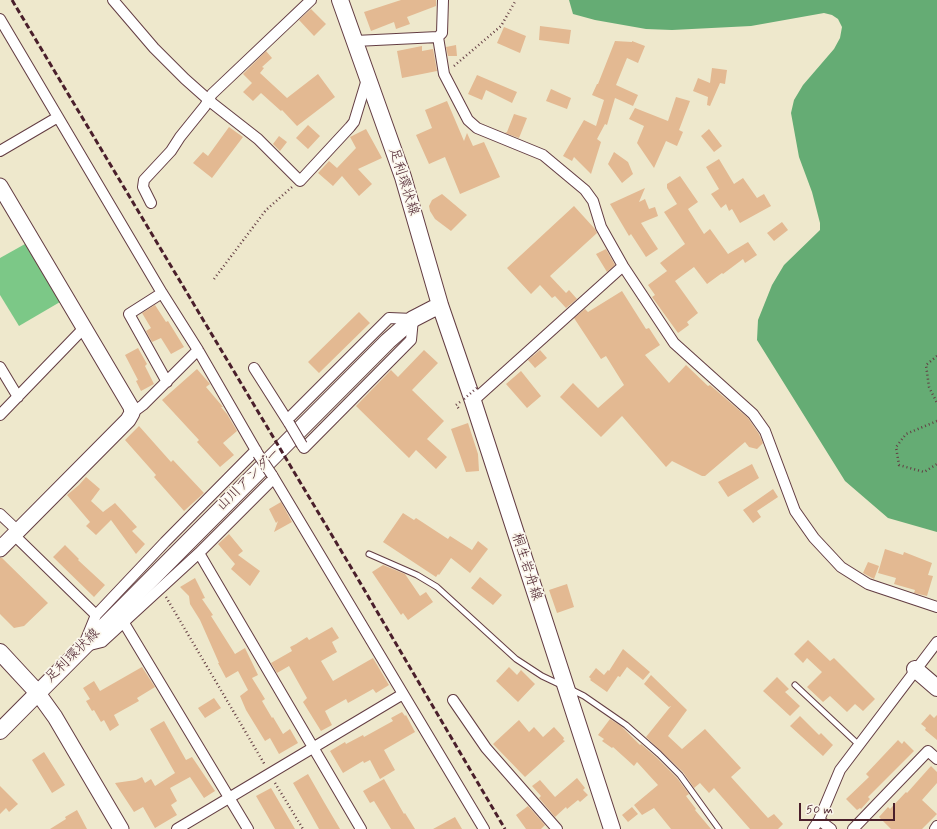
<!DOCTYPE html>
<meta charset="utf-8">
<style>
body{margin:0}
#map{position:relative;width:937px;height:829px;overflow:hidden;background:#eee8cc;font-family:Mynerve,sans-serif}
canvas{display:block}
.scale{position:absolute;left:799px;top:803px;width:96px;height:18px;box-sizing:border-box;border:2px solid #4a1f2b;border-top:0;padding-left:5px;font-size:12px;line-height:14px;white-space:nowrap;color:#4a1f2b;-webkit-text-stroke:3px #fbf7ec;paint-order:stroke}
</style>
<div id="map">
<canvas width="937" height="829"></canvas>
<div class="scale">50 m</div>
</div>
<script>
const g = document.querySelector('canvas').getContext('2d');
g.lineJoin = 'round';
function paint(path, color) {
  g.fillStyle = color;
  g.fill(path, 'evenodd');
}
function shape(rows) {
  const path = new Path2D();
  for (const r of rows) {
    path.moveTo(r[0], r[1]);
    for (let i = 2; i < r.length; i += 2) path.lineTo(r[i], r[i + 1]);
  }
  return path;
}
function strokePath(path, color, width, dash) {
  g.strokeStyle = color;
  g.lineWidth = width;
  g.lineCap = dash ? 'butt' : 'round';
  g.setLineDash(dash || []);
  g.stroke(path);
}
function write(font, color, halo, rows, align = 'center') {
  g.font = font + ' Mynerve,"Klee One",sans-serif';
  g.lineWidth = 3.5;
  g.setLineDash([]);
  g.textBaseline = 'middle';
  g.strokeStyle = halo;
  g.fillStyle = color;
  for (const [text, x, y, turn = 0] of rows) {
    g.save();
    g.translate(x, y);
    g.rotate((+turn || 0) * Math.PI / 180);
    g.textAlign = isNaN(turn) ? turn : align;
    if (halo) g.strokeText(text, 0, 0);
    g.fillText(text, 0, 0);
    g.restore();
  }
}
const green = shape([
 [25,244,60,302,19,326,0,295,0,258]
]);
const forest = shape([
 [569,0,937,0,937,532,888,518,845,481,757,340,758,320,772,285,784,265,820,230,820,223,812,192,799,157,791,113,794,100,803,85,834,49,840,38,842,27,838,19,832,15,824,13,751,26,672,30,646,29,595,20,573,14]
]);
const building = shape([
 [401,0,436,0,436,6,407,17,410,24,396,29,394,22,371,31,364,12],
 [311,9,326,24,314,36,299,20],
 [540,26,571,30,569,44,539,40],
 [504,27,526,36,520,53,497,43],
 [615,41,632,42,632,41,645,46,638,63,627,58,616,85,638,95,633,106,615,98,607,125,605,124,597,139,601,142,591,174,574,157,572,161,563,156,584,120,596,126,604,100,592,95,597,84,598,84],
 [456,45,457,56,448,56,446,47],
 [422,46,422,51,433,49,437,71,402,78,397,51],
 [266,51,272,58,262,67,264,68,260,73,287,98,318,74,335,97,297,126,282,110,281,111,261,93,253,101,243,92,252,83,243,74],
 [712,68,727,70,725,84,720,83,710,106,707,105,708,97,693,91,698,78,710,83],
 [477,75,517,92,512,103,486,90,482,100,468,94],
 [551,89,571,98,567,109,546,101],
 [676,97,690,101,679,130,683,132,677,146,666,141,654,168,637,143,644,126,629,119,635,108,668,121],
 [447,101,464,141,467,133,473,146,484,142,500,177,460,194,445,157,429,164,416,135,432,128,425,110],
 [514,114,527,118,519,138,505,133,507,132],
 [308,125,320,136,308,149,296,138],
 [229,127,243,137,212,178,193,163,203,152,208,156],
 [366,129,382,158,358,169,372,184,359,196,342,176,333,186,318,173,329,161,337,168,356,148,350,137],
 [709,129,722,146,714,152,701,136],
 [279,136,287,142,280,151,273,144],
 [614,152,628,162,633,174,622,183,608,164],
 [719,159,734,184,743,178,757,198,764,194,771,206,740,223,732,209,729,211,726,204,721,208,711,194,719,189,706,167],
 [680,176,698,202,688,209,704,234,710,229,728,254,748,242,757,255,745,263,743,259,723,274,722,273,707,284,694,267,675,281,698,313,687,322,689,325,678,333,652,297,655,295,648,285,667,271,660,263,685,244,664,212,677,204,667,188,667,184],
 [645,188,639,202,645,199,649,209,655,207,658,216,641,223,658,249,646,257,631,234,629,236,610,204],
 [442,194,467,215,451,231,435,219,430,211,429,206,432,200],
 [574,206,595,229,597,233,550,276,566,293,569,290,577,299,566,308,555,296,552,298,540,285,531,294,507,268],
 [782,222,788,230,774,241,767,233],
 [606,249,615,265,607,272,596,254],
 [622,291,646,329,649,328,660,345,645,355,669,383,686,365,708,386,710,385,748,418,759,434,763,443,757,449,749,447,745,442,705,476,702,476,672,461,666,467,622,416,601,437,560,397,573,383,598,408,624,385,606,356,601,359,574,318,585,309,588,312],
 [155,305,166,322,168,321,184,347,171,354,161,338,152,342,146,331,151,328,142,313],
 [359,312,370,323,319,373,308,362],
 [138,348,147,364,145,366,154,384,141,391,136,381,138,380,125,355],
 [424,350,438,363,412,390,444,421,427,439,447,457,436,469,416,450,409,458,356,406,391,370,398,377],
 [540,350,547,358,535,368,528,360],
 [197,369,210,384,206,387,223,407,221,407,227,414,237,431,223,443,234,455,220,467,197,442,199,440,162,400],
 [521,371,541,396,527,408,506,384],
 [468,423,478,454,479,471,466,472,451,429],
 [139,426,171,462,173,460,204,493,184,511,154,477,156,475,125,440],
 [752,464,759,478,728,497,718,482],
 [86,477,100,489,91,501,103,512,115,503,137,527,132,531,145,544,136,554,111,520,96,535,86,526,90,522,67,495,79,485],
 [773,489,778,497,757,511,761,517,753,523,743,510],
 [281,502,292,522,274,532,278,521,276,523,269,509],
 [403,513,414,520,416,518,448,539,450,536,472,550,478,541,488,549,470,573,451,558,439,575,438,574,436,577,383,542],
 [229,534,243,551,238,555,260,571,250,586,231,569,235,564,218,544],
 [65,545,79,559,78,560,105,585,94,597,53,557],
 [885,549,903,555,904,552,932,563,928,575,933,576,927,596,914,593,915,590,894,584,896,578,878,573],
 [0,558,2,558,48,603,24,626,14,628,0,614],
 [868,562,879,566,874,579,863,573],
 [383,565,405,574,420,596,426,592,433,602,408,620,403,613,401,615,372,572],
 [480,577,502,595,493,605,471,588],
 [195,578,205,598,202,599,213,615,211,616,235,654,245,648,258,675,252,678,265,699,262,701,272,718,273,717,283,734,290,729,298,743,279,754,270,738,265,741,246,710,240,696,248,690,238,671,226,678,218,663,219,663,200,620,190,604,189,596,180,587],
 [567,584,574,607,557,613,549,590],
 [332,627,339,638,332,642,337,652,321,661,333,681,373,658,389,685,376,693,373,689,348,703,346,699,325,711,332,725,321,731,303,702,307,698,289,666,277,673,271,663,292,651,290,647,296,644,307,637,309,640],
 [808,640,830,661,834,658,875,699,863,711,855,704,847,712,830,696,823,702,807,687,822,672,807,658,803,663,794,654],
 [623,649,650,672,643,680,627,667,620,677,618,676,607,692,590,680,591,679,589,677,596,668,604,675,608,670,609,671],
 [142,667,155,687,137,698,139,701,114,715,119,725,110,731,104,720,101,722,94,710,92,711,86,701,90,699,83,688,94,681,100,691],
 [509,667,517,675,521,670,535,684,518,702,496,681],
 [651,675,687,710,668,736,682,749,705,729,741,768,731,777,768,818,774,814,783,824,778,829,750,829,714,788,709,793,700,783,694,788,683,772,646,737,671,706,669,707,644,684],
 [777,677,789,689,785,692,800,706,790,716,763,691],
 [214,698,221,708,205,718,198,708],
 [402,712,405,716,406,715,415,732,384,750,395,770,380,779,370,760,364,763,363,761,343,773,330,751,345,742,346,744,363,735,364,737,393,721,391,718],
 [930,714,934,718,937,715,937,740,925,730,926,728,921,724],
 [800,716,819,735,821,733,833,745,823,756,790,726],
 [610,719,621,726,640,745,641,744,656,757,677,778,689,794,686,796,696,809,695,810,711,829,671,829,654,808,642,815,634,805,658,785,637,762,634,766,613,747,612,748,602,741,604,739,598,735],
 [519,720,529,732,534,727,543,737,554,727,564,738,563,740,565,741,525,777,493,744],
 [164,721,186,760,192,757,215,791,204,798,190,777,170,788,177,801,171,805,177,815,155,828,143,807,134,812,115,783,136,780,142,777,145,783,151,779,155,786,175,773,150,729],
 [898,740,902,744,904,741,914,751,868,797,870,799,861,809,860,808,857,810,846,799,869,777,866,774],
 [44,752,65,785,52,793,32,760],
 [931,766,937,772,937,783,922,800,937,814,922,829,891,829,879,817,888,807,890,809,906,792,907,793],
 [308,774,324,802,340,829,319,829,309,811,293,783],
 [577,778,585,788,583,790,588,795,580,802,578,800,567,809,566,807,555,817,539,798,541,796,532,786,540,780,555,797],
 [384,779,404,814,405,813,415,829,391,829,374,801,370,803,363,791],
 [0,786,18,804,9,812,6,808,0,814],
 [271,788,295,829,275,829,256,796],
 [528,806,545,825,541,829,526,829,516,815],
 [632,807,638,814,628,822,622,815],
 [77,810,87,829,50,829,66,819,65,817],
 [455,817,462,829,433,829]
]);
const path = shape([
 [454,66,501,26,516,0],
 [214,279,266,210,292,187],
 [937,356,926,365,929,387,937,403],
 [460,402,456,405,460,410],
 [937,421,906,434,896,447,899,465,924,472,937,464],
 [166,597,265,765],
 [275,783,303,829]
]);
const lane = shape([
 [369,554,417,575,437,587,516,659,542,676,561,685],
 [795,685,859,745],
 [570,689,584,696,626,725,659,754,680,775,719,829]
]);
const street = shape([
 [113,0,154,48,185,79,212,103,258,139,300,181,350,127,354,122,368,76],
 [0,19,162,293,198,350,258,454],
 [438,37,442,33,443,0],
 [355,41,438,37,444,74,468,120,477,128,543,155,585,190,593,201,601,227,623,266,674,343,753,414,765,431,795,511,814,538,841,567,868,584,937,607],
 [0,151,58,117],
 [151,203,143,187,144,180,171,151,180,137,205,106,212,94,311,0],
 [162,293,129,314,167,382],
 [0,367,18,397],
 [254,368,289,423],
 [473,401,623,266],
 [132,413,143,405,198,350],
 [0,415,84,328],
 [287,420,389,318,413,319,411,340,304,448,302,445],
 [272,475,484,829],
 [0,514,18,531],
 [14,535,96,615],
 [199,553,361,829],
 [124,623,248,829],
 [85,642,96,615,165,542,256,450],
 [86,646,102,642,199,553,273,479],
 [453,700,486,748,557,829],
 [819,820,831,829],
 [177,829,403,694],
 [813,829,819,820,840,770,937,642],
 [853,829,928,751,937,759],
 [935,829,937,826]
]);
const secondary = shape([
 [0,186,131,407,132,413,128,420,0,549],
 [37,692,55,717,121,829]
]);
const primary = shape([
 [340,0,403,177,440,305,473,401,612,829],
 [0,652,37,692],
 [915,669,937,688],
 [0,731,388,341,413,319,440,305]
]);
const rail = shape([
 [12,0,355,574,505,829]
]);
const pathBridge = shape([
 [464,399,479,386]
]);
const streetBridge = shape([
 [289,423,302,445],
 [258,454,272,475]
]);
const streetNames = [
 ["足利環状線",403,182,72],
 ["山川アンダー",249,480,-45],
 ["桐生岩舟線",526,567,72],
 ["足利環状線",73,656,-45]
];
paint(green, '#7cc887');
paint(forest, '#65ac74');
paint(building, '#e3b992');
strokePath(lane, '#633d43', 7);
strokePath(street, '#633d43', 12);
strokePath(secondary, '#633d43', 17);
strokePath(primary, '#633d43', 18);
strokePath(path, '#633d43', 2.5, [1, 3]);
strokePath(lane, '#fff', 5);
strokePath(street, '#fff', 10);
strokePath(secondary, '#fff', 15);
strokePath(primary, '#fff', 16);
strokePath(rail, '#4a1f2b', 3, [6, 3]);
strokePath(streetBridge, '#633d43', 12, []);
strokePath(pathBridge, '#633d43', 2.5, [1, 3]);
strokePath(streetBridge, '#fff', 10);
write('14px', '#4a1f2b', '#fbf7ec', streetNames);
</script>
